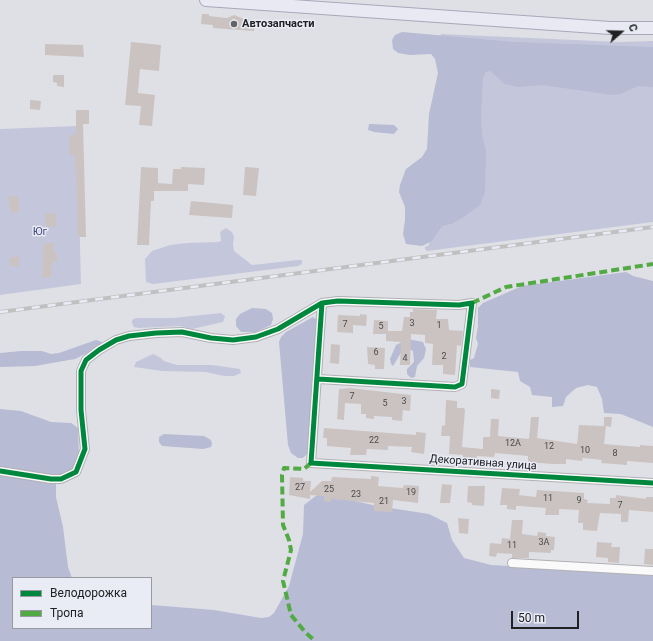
<!DOCTYPE html>
<meta charset="utf-8">
<style>
body{margin:0}
#map{position:relative;width:653px;height:641px;overflow:hidden;background:#dfe0e5;font-family:Roboto,sans-serif}
canvas{display:block}
.legend{position:absolute;left:12px;top:577px;width:140px;height:52px;box-sizing:border-box;background:#e9ebf5;border:1px solid #999aa1;margin:0;padding:5px 7px;list-style:none;font-size:12px;color:#202124}
.legend li{display:flex;align-items:center;gap:8px;height:20px}
.legend b{width:20px;border:1px solid #999aa1}
.north{position:absolute;left:601px;top:12px;width:40px;height:40px;-webkit-text-stroke:3px #e9ebf5;paint-order:stroke;rotate:70deg;font-size:11px;font-weight:700;line-height:16px;text-align:center;color:#202124}
.north::after{content:'';display:block;margin:auto;width:14px;height:18px;background:#202124;clip-path:polygon(50% 0,100% 100%,50% 72%,0 100%)}
.scale{position:absolute;left:511px;top:611px;width:68px;height:18px;box-sizing:border-box;border:2px solid #202124;border-top:0;padding-left:5px;font-size:12px;line-height:14px;white-space:nowrap;color:#202124;-webkit-text-stroke:3px #e9ebf5;paint-order:stroke}
</style>
<div id="map">
<canvas width="653" height="641"></canvas>
<ul class="legend">
<li><b style="height:5px;background:#00873e"></b>Велодорожка</li>
<li><b style="height:5px;background:#52aa44"></b>Тропа</li>
</ul>
<div class="north">С</div>
<div class="scale">50 m</div>
</div>
<script>
const g = document.querySelector('canvas').getContext('2d');
g.lineJoin = 'round';
function paint(path, color) {
  g.fillStyle = color;
  g.fill(path, 'evenodd');
}
function shape(rows) {
  const path = new Path2D();
  for (const r of rows) {
    path.moveTo(r[0], r[1]);
    for (let i = 2; i < r.length; i += 2) path.lineTo(r[i], r[i + 1]);
  }
  return path;
}
function strokePath(path, color, width, dash) {
  g.strokeStyle = color;
  g.lineWidth = width;
  g.lineCap = dash ? 'butt' : 'round';
  g.setLineDash(dash || []);
  g.stroke(path);
}
function write(font, color, halo, rows, align = 'center') {
  g.font = font + ' Roboto,sans-serif';
  g.lineWidth = 3;
  g.setLineDash([]);
  g.textBaseline = 'middle';
  g.strokeStyle = halo;
  g.fillStyle = color;
  for (const [text, x, y, turn = 0] of rows) {
    g.save();
    g.translate(x, y);
    g.rotate((+turn || 0) * Math.PI / 180);
    g.textAlign = isNaN(turn) ? turn : align;
    if (halo) g.strokeText(text, 0, 0);
    g.fillText(text, 0, 0);
    g.restore();
  }
}
const green = shape([
 [441,34,619,42,653,41,653,222,427,251,425,249,425,247,429,245],
 [77,126,81,284,0,295,0,129],
 [226,228,232,232,234,237,233,245,234,251,252,265,298,260,302,260,302,264,298,266,153,284,146,282,145,259,152,251,170,245,187,243,218,242,221,241,220,232],
 [221,313,225,316,223,322,192,329,180,326,139,328,134,327,132,323,132,320,136,318,173,318],
 [153,354,161,358,164,361,177,365,212,365,240,369,241,373,234,376,224,376,206,372,162,371,134,367,136,362]
]);
const forest = shape([
 [402,32,515,42,653,47,653,87,638,86,621,94,612,95,542,85,518,87,505,84,490,71,486,72,483,77,481,119,482,135,486,150,485,192,480,205,464,217,451,224,442,226,432,241,422,246,406,244,403,234,405,220,405,207,399,192,400,185,406,169,422,157,427,149,429,114,438,73,435,59,431,54,410,55,398,53,393,49,392,40,395,35],
 [369,124,394,125,398,129,394,134,374,132,368,130],
 [626,272,633,276,653,281,653,427,621,414,604,413,602,399,597,387,588,385,576,388,566,397,563,406,552,407,552,397,532,395,530,387,520,381,518,372,470,367,470,360,474,358,478,344,476,338,478,326,478,308,483,303,522,286],
 [252,308,266,309,272,313,273,319,271,325,256,332,241,332,236,326,236,319,240,314],
 [313,317,317,320,309,450,307,454,303,458,298,458,291,453,288,445,279,342,281,337,286,332],
 [408,339,423,342,426,349,424,358,417,366,415,377,411,378,407,374,407,369,414,362,413,351,409,349,402,351,393,366,391,364,390,359,396,345],
 [96,340,102,342,101,346,75,359,35,366,0,367,0,353,21,351,42,351,51,354,59,353],
 [0,409,21,411,51,422,71,423,78,428,79,456,74,468,56,479,56,497,63,527,68,567,72,578,13,578,13,628,151,628,151,605,214,610,261,618,269,617,274,613,289,586,303,534,304,505,317,495,337,497,377,506,429,514,447,523,452,540,464,558,491,565,653,574,653,641,0,641],
 [164,434,204,436,211,440,212,444,211,447,203,449,162,446,159,442,159,437]
]);
const building = shape([
 [202,14,209,14,209,16,227,18,234,15,244,19,255,20,254,31,213,28,213,25,201,24],
 [131,42,161,45,159,71,140,69,138,93,155,95,152,126,139,125,141,106,125,105],
 [45,44,83,45,84,57,45,55],
 [53,75,64,75,64,87,57,86,57,83,53,82],
 [30,100,41,101,40,110,30,109],
 [76,110,89,110,89,124,83,124,86,237,78,237,75,155,70,155,70,135,76,134],
 [141,167,158,168,158,183,172,184,173,169,181,169,181,167,205,168,204,185,188,184,188,191,154,191,154,201,151,201,149,245,137,245],
 [245,167,259,168,256,196,243,195],
 [8,196,18,196,19,212,11,213],
 [191,201,233,205,232,218,189,215],
 [55,213,57,226,46,227,45,214],
 [44,243,54,243,54,252,57,253,57,262,52,262,51,278,42,277],
 [10,257,20,257,19,266,10,266],
 [413,309,437,310,436,319,448,319,449,330,463,331,461,346,457,345,455,375,443,374,443,365,432,365,433,344,425,343,425,335,411,334,410,365,400,365,401,342,386,341,386,334,373,334,374,320,388,321,388,331,402,331,404,317,410,317,410,312,413,312],
 [360,314,367,315,366,326,353,325,353,333,337,332,338,315,360,316],
 [331,344,340,345,339,364,330,363],
 [367,347,385,348,384,369,375,369,375,365,368,364],
 [350,388,411,395,410,411,403,410,402,421,392,420,392,417,374,416,374,419,366,418,366,414,361,414,361,404,345,403,344,420,337,419,339,389],
 [491,389,500,390,499,399,491,398],
 [446,400,457,401,457,408,464,408,465,410,462,447,483,449,483,437,490,437,491,419,499,419,498,436,529,439,531,417,539,417,537,438,577,444,579,425,604,426,604,417,612,417,611,427,606,426,604,444,640,447,640,445,653,446,653,463,627,461,627,465,601,463,602,460,583,458,582,461,566,459,566,464,553,464,528,462,528,456,495,453,494,457,477,456,476,459,463,458,463,455,449,454,450,436,441,436,442,425,445,426],
 [324,428,416,435,416,432,426,433,424,454,411,452,412,447,388,446,388,450,367,449,366,455,350,455,351,448,327,446,327,438,323,438],
 [371,476,379,477,378,486,403,488,404,485,419,486,418,503,393,500,392,512,374,511,374,503,331,499,331,502,324,501,324,496,310,495,310,499,289,495,290,477,303,478,303,481,311,481,310,492,322,481,331,481,332,477,371,479],
 [442,484,452,485,450,503,440,503],
 [468,486,485,486,484,506,472,505,472,503,467,502],
 [502,488,520,489,519,495,536,497,537,490,584,493,584,499,588,500,587,503,610,504,610,498,616,498,616,495,646,499,646,497,653,497,653,512,629,510,628,522,621,522,621,514,600,513,597,531,583,530,583,523,578,523,579,510,559,509,559,515,545,515,546,508,519,506,516,506,516,510,507,509,507,505,500,505],
 [458,518,469,519,468,534,459,533],
 [512,520,523,520,522,534,537,536,538,532,546,533,546,536,555,537,554,550,551,550,551,553,529,552,529,558,512,558,512,554,497,553,496,557,489,556,490,543,501,544,502,538,510,539],
 [597,542,612,543,611,547,620,547,619,563,608,562,608,558,596,557],
 [645,549,653,549,653,565,644,564]
]);
const minor = shape([
 [322,303,311,463,653,483],
 [0,471,51,479,61,479,76,472,85,449,81,410,81,371,86,360,99,350,116,340,129,336,156,333,182,332,211,338,233,340,256,337,278,329,322,303,338,301,459,305,472,303,462,384,455,387,318,379],
 [512,563,653,571]
]);
const primary = shape([
 [206,0,610,28,653,28]
]);
const rail = shape([
 [0,312,653,227]
]);
const quiet = shape([
 [472,303,506,287,653,264],
 [311,463,304,469,284,468,282,475,283,525,289,540,291,550,283,581,291,615,305,632,315,641]
]);
const cycleway = shape([
 [322,303,311,463,653,483],
 [0,471,51,479,61,479,76,472,85,449,81,410,81,371,86,360,99,350,116,340,129,336,156,333,182,332,211,338,233,340,256,337,278,329,322,303,338,301,459,305,472,303,462,384,455,387,318,379]
]);
const markers = [
 [234,24,4,"#636468"]
];
const numberNames = [
 ["3",412,324],
 ["7",345,325],
 ["1",439,326],
 ["5",381,327],
 ["6",376,353],
 ["2",444,357],
 ["4",405,359],
 ["7",352,397],
 ["3",404,402],
 ["5",385,404],
 ["22",374,441],
 ["12А",513,444],
 ["12",549,447],
 ["10",585,451],
 ["8",615,454],
 ["27",300,488],
 ["25",329,490],
 ["19",411,493],
 ["23",356,495],
 ["11",548,499],
 ["9",579,501],
 ["21",384,502],
 ["7",620,506],
 ["3А",544,543],
 ["11",512,546]
];
const poiNames = [
 ["Автозапчасти",242,24]
];
const parkNames = [
 ["Юг",40,232]
];
const streetNames = [
 ["Декоративная улица",483,463,4]
];
paint(green, '#c4c7dc');
paint(forest, '#b7bbd4');
paint(building, '#cbc3c1');
strokePath(minor, '#b1b1b5', 10);
strokePath(primary, '#a7a8ba', 14);
strokePath(minor, '#fafafb', 8);
strokePath(primary, '#e8e9f3', 12);
strokePath(rail, '#c0c0c0', 4);
strokePath(rail, '#e9ebf5', 2.5, [8]);
strokePath(quiet, '#52aa44', 4, [8, 4]);
strokePath(cycleway, '#00873e', 5);
for (const [x, y, r, color] of markers) {
  const dot = new Path2D();
  dot.arc(x, y, r, 0, 2 * Math.PI);
  g.fillStyle = color;
  g.fill(dot);
  strokePath(dot, '#e9ebf5', 1.5);
}
write('9px', '#4b4a4b', null, numberNames);
write('bold 11px', '#202124', '#e9ebf5', poiNames, 'left');
write('11px', '#454981', '#e9ebf5', parkNames);
write('11px', '#202124', '#e9ebf5', streetNames);
</script>
